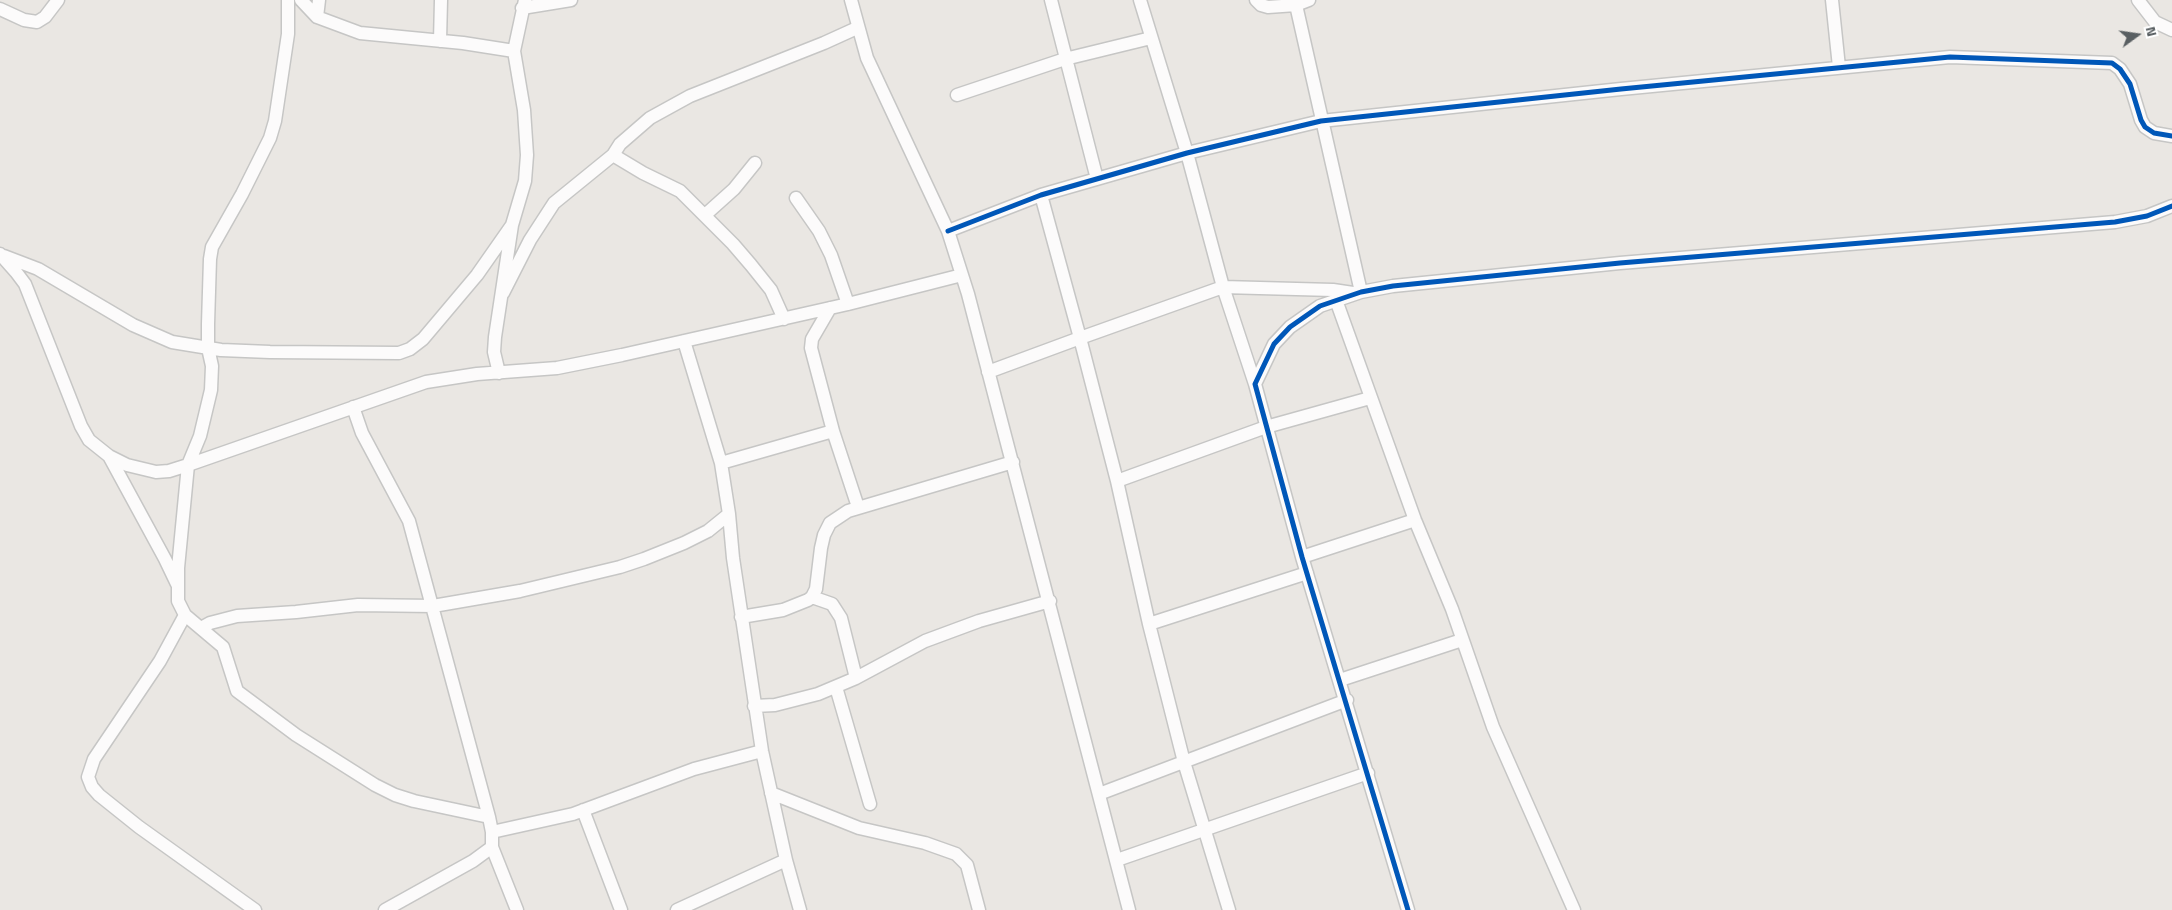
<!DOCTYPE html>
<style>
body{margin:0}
#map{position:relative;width:2172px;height:910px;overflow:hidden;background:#eae7e3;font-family:"Titillium Web",sans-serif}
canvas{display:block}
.north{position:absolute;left:2112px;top:10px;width:50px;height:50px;-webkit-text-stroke:4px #fff;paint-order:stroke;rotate:76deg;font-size:14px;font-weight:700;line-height:20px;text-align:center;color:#595f62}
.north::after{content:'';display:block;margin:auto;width:18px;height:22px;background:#595f62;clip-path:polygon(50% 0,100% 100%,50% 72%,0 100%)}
</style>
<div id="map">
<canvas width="2172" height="910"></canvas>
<div class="north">N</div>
</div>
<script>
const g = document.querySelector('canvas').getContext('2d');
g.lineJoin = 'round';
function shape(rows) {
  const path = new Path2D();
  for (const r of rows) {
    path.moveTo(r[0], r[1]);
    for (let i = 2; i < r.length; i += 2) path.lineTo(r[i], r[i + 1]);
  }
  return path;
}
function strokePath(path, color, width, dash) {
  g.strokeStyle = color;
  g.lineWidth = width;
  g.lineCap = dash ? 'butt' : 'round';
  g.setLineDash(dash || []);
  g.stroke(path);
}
const minor = shape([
 [288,0,288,34,275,121,270,138,242,194,212,247,210,259,208,324,208,348,212,366,211,390,200,436,188,465,178,568,178,601,185,615,223,647,237,691,296,735,375,785,395,795,414,801,489,817],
 [301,0,317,17,360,33,463,43,514,51,525,0],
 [851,0,867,58,948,231,968,294,1129,910],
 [1051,0,1097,179],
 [1140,0,1187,153,1223,287,1080,338,1117,481,1149,624],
 [1256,0,1261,5,1268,7,1296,5,1309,0],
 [1832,0,1839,67],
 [2138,0,2155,22,2172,30],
 [1296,5,1361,292],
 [522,8,571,0],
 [0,9,24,20,37,22,45,17,58,0],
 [317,17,319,0],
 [440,41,441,0],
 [957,95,1065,59,1151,38],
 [613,155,643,173,680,191,733,244,751,265,771,290,784,319],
 [796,198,819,231,831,255,848,304],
 [705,215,734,189,755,163],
 [948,231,1041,195,1187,153,1321,121,1621,89,1950,57,2112,63,2120,69,2130,84,2141,120,2145,127,2154,133,2172,136],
 [0,254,16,272,25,284,81,426,89,440,109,456,127,465,156,472,169,471,188,465,426,382,477,374,557,368,622,355,848,304,962,275],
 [4,256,38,269,133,325,172,342,221,350,270,352,399,353,410,349,423,339,477,275,512,225],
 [503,293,530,240,554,203,613,155,620,144,650,118,690,96,824,43,857,28],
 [1336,300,1415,520,1452,609,1493,727,1574,910],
 [830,308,812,339,811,348,833,431,858,507],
 [684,341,721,463,729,514,733,558,762,751,786,860,800,910],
 [988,372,1080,338,1041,195],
 [499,373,494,352,495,337,512,225,525,181,527,155,524,110,514,51],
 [1255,384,1223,287,1333,290,1353,293],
 [353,407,362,433,409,521,489,817,492,832,492,847,517,910],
 [109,456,165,559,177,584],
 [721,463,833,431],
 [1117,481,1266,427,1370,398],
 [1302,557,1415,520],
 [812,597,832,604,841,618,856,678],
 [185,615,160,661,94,759,88,777,92,787,99,795,139,827,255,910],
 [741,617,783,610,808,600,812,597,816,589,821,548,824,535,830,523,848,511,1013,462],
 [201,628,210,623,237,616,296,612,358,605,433,606,520,591,620,567,644,559,684,543,708,531,729,514],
 [1340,680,1462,640],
 [836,687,870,804],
 [754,706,775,705,818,694,856,678,925,641,979,621,1050,601],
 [771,793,859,828,925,843,956,854,967,865,979,910],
 [1099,794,1347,700],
 [583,810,621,910],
 [492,832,573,814,694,769,762,751],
 [1117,860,1368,773],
 [385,910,473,861,492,847],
 [677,910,786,860],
 [1229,910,1184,762,1149,624,1307,573],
 [1408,910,1302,557,1255,384,1274,344,1290,327,1320,306,1361,292,1393,286,1620,263,2115,222,2147,216,2172,206]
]);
const cycleway = shape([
 [948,231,1041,195,1187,153,1321,121,1621,89,1950,57,2112,63,2120,69,2130,84,2141,120,2145,127,2154,133,2172,136],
 [1408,910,1302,557,1255,384,1274,344,1290,327,1320,306,1361,292,1393,286,1620,263,2115,222,2147,216,2172,206]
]);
strokePath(minor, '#c6c6c5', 15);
strokePath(minor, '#fcfbfb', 12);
strokePath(cycleway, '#0057b8', 5);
</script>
